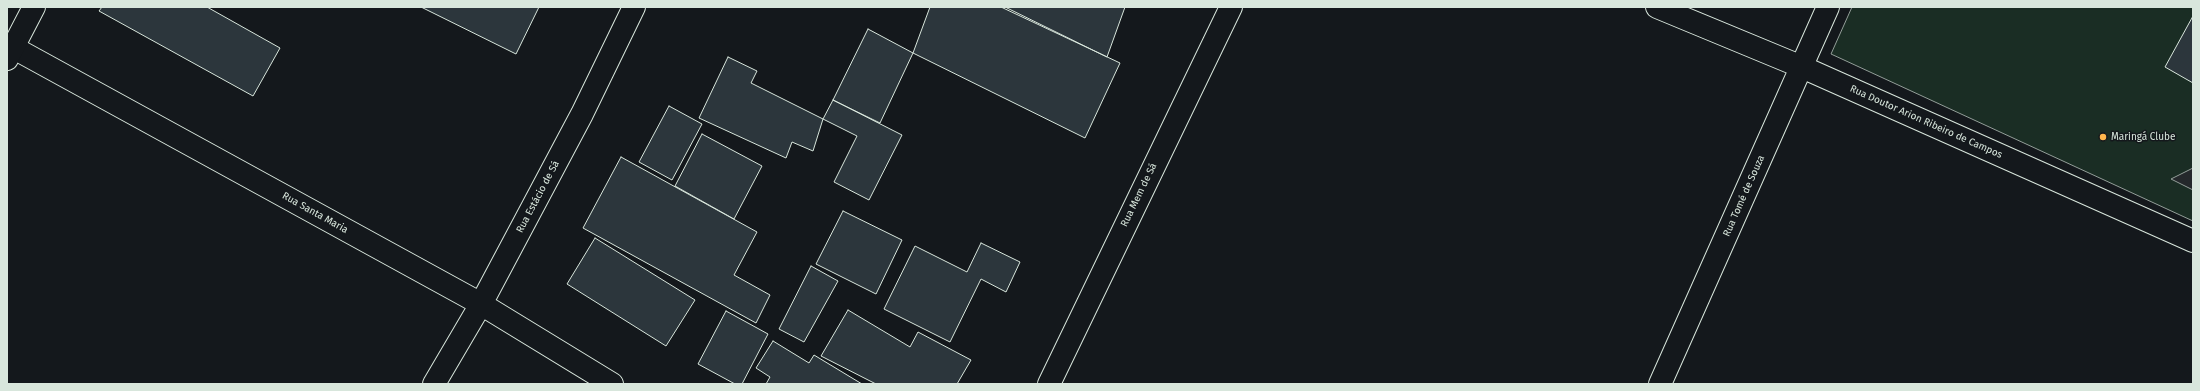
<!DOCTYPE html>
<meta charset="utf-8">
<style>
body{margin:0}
#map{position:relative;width:2200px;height:391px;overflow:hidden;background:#14181c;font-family:"Fira Sans",sans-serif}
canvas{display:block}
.frame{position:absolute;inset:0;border:8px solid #d8e6dc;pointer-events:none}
</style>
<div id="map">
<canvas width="2200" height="391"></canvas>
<div class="frame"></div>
</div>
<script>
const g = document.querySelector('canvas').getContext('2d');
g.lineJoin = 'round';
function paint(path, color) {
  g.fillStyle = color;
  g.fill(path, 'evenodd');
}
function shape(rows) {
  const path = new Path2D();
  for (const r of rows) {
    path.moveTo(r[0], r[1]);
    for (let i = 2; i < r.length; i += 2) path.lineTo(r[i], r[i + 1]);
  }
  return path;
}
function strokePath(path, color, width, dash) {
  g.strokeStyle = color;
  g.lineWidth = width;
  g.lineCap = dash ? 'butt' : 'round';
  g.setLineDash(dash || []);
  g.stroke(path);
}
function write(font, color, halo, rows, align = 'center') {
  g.font = font + ' "Fira Sans",sans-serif';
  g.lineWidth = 3;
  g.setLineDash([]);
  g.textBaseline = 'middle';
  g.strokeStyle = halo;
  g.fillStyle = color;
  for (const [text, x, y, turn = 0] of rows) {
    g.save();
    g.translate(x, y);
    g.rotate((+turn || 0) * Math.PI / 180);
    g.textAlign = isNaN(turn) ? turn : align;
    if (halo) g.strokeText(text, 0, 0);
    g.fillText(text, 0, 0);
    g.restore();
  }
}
const green = shape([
 [1852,7,2193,7,2193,221,1831,54,1852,7]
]);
const parking = shape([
 [2193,168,2193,190,2171,179,2193,168]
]);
const building = shape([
 [102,7,207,7,280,48,253,96,99,11,102,7],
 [421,7,539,7,516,54,421,7],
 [930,7,1001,7,1120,63,1085,138,913,53,930,7],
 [1005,7,1125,7,1107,57,1005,7],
 [2193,16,2193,83,2165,67,2193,16],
 [868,29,913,53,880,123,833,100,868,29],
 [728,57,757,71,751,83,823,119,813,151,792,142,786,158,699,118,728,57],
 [833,100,902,135,869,200,834,182,857,136,823,119,833,100],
 [669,106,702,124,672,180,639,162,669,106],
 [702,134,762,166,734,219,675,186,702,134],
 [621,157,757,232,734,275,770,295,756,323,583,228,621,157],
 [843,211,902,240,876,294,816,264,843,211],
 [595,238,695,300,666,346,567,284,595,238],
 [981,243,1020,262,1006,292,981,279,950,342,884,309,915,246,967,272,981,243],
 [811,266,838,281,804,342,779,329,811,266],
 [848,310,910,347,918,332,971,360,957,384,876,384,821,356,848,310],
 [726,311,768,334,742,384,735,384,698,364,726,311],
 [773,341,809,363,814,355,862,384,766,384,770,377,756,368,773,341]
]);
const minor = shape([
 [1657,7,1802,67,2193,241],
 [14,48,481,304,612,384],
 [434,384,481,304,582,114,634,7],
 [1049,384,1231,7],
 [1660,384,1828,7]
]);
const major = shape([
 [7,59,34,7]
]);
const markers = [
 [2103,137,4,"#ffb74d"]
];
const streetNames = [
 ["Rua Doutor Arion Ribeiro de Campos",1926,122,24],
 ["Rua Mem de Sá",1139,195,-64],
 ["Rua Tomé de Souza",1744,196,-66],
 ["Rua Estácio de Sá",538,197,-62],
 ["Rua Santa Maria",315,213,29]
];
const poiNames = [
 ["Maringá Clube",2111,137]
];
paint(green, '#1a2d24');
strokePath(green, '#939e99', 1);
paint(parking, '#24282b');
strokePath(parking, '#939e99', 1);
paint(building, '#2c363c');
strokePath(building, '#d8e6dc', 1);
strokePath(minor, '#d8e6dc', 24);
strokePath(major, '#d8e6dc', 24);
strokePath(minor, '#14181c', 22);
strokePath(major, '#14181c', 22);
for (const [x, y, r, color] of markers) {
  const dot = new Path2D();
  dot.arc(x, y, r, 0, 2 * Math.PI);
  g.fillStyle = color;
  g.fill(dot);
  strokePath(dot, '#14181c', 1.5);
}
write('10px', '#d8e6dc', '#14181c', streetNames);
write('10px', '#d8e6dc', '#14181c', poiNames, 'left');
</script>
